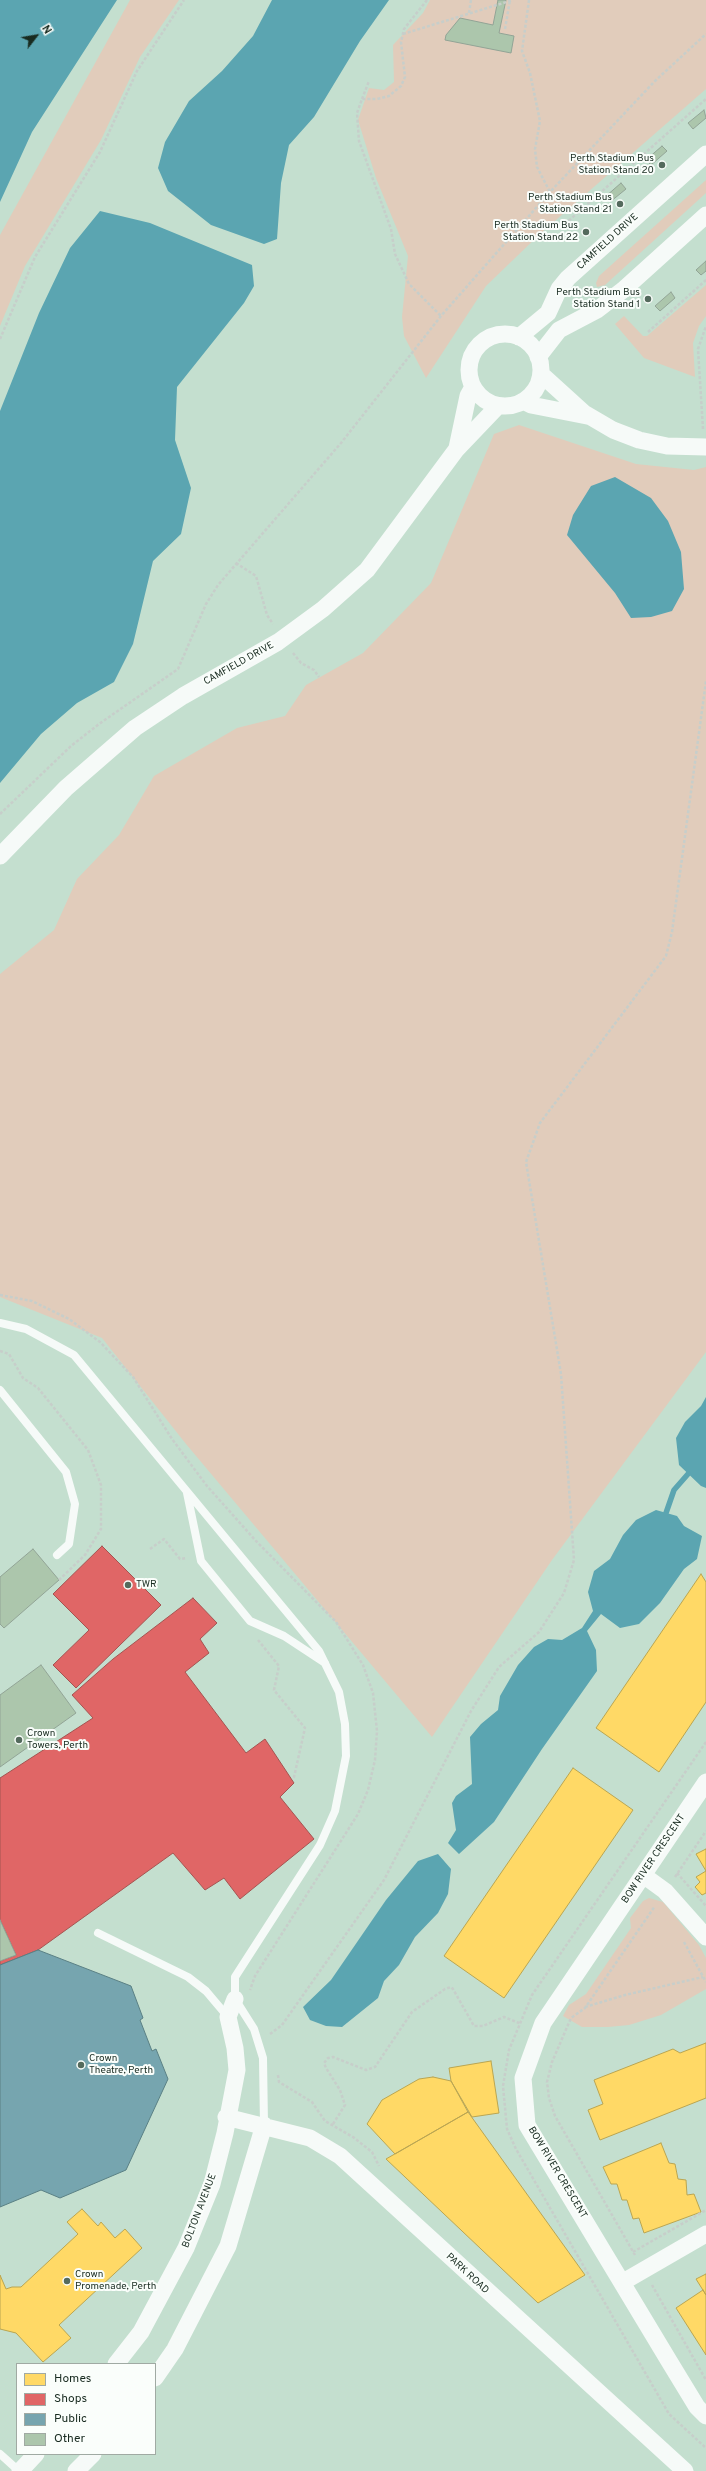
<!DOCTYPE html>
<style>
body{margin:0}
#map{position:relative;width:706px;height:2471px;overflow:hidden;background:#c4dfcf;font-family:Overpass,sans-serif}
canvas{display:block}
.legend{position:absolute;left:16px;top:2363px;width:140px;height:92px;box-sizing:border-box;background:#fafefb;border:1px solid #a0aaa3;margin:0;padding:5px 7px;list-style:none;font-size:12px;color:#182b20}
.legend li{display:flex;align-items:center;gap:8px;height:20px}
.legend b{width:20px;border:1px solid #a0aaa3}
.north{position:absolute;left:16px;top:16px;width:40px;height:40px;-webkit-text-stroke:3px #fafefb;paint-order:stroke;rotate:59deg;font-size:11px;font-weight:700;line-height:16px;text-align:center;color:#182b20}
.north::after{content:'';display:block;margin:auto;width:14px;height:18px;background:#182b20;clip-path:polygon(50% 0,100% 100%,50% 72%,0 100%)}
</style>
<div id="map">
<canvas width="706" height="2471"></canvas>
<ul class="legend">
<li><b style="height:11px;background:#ffd966"></b>Homes</li>
<li><b style="height:11px;background:#e06666"></b>Shops</li>
<li><b style="height:11px;background:#76a5af"></b>Public</li>
<li><b style="height:11px;background:#acc6ac"></b>Other</li>
</ul>
<div class="north">N</div>
</div>
<script>
const g = document.querySelector('canvas').getContext('2d');
g.lineJoin = 'round';
function paint(path, color) {
  g.fillStyle = color;
  g.fill(path, 'evenodd');
}
function shape(rows) {
  const path = new Path2D();
  for (const r of rows) {
    if (r.length === 3) {
      path.moveTo(r[0] + r[2], r[1]);
      path.arc(r[0], r[1], r[2], 0, 2 * Math.PI);
      continue;
    }
    path.moveTo(r[0], r[1]);
    for (let i = 2; i < r.length; i += 2) path.lineTo(r[i], r[i + 1]);
  }
  return path;
}
function strokePath(path, color, width, dash) {
  g.strokeStyle = color;
  g.lineWidth = width;
  g.lineCap = dash ? 'butt' : 'round';
  g.setLineDash(dash || []);
  g.stroke(path);
}
function write(font, color, halo, rows, align = 'center') {
  g.font = font + ' Overpass,sans-serif';
  g.lineWidth = 4;
  g.setLineDash([]);
  g.textBaseline = 'middle';
  g.strokeStyle = halo;
  g.fillStyle = color;
  for (const [text, x, y, turn = 0] of rows) {
    g.save();
    g.translate(x, y);
    g.rotate((+turn || 0) * Math.PI / 180);
    g.textAlign = isNaN(turn) ? turn : align;
    if (halo) g.strokeText(text, 0, 0);
    g.fillText(text, 0, 0);
    g.restore();
  }
}
const green = shape([
 [130,0,179,0,140,57,101,140,25,266,0,326,0,235],
 [430,0,706,0,706,89,540,234,486,286,426,378,404,336,402,317,408,256,376,178,358,120,369,88,384,90,394,82,393,45,423,13],
 [706,180,706,193,605,285,597,287,596,283,599,276],
 [706,285,706,316,699,326,693,343,695,377,644,358,615,324,624,316,643,336,647,336],
 [519,425,636,464,694,470,706,467,706,1352,552,1560,432,1737,186,1444,102,1338,0,1297,0,974,54,930,77,879,119,835,154,776,237,728,285,716,306,685,363,653,431,583,494,434],
 [649,1898,663,1902,699,1945,706,1958,706,1989,661,2015,629,2025,608,2027,582,2027,563,2016,569,2005,586,1994,631,1928,630,1918,643,1901]
]);
const water = shape([
 [0,0,117,0,32,132,0,202],
 [272,0,389,0,360,41,314,117,289,145,281,183,277,239,264,244,211,225,168,191,158,168,165,142,189,101,222,71,253,36],
 [100,211,150,223,252,265,254,286,244,303,177,387,175,440,191,488,181,534,153,561,133,644,114,682,77,703,41,734,0,783,0,411,39,313,70,248],
 [615,477,651,498,668,521,681,552,684,589,672,611,651,617,631,618,615,593,567,535,573,515,591,486],
 [706,1397,706,1488,701,1486,679,1465,676,1438,685,1422,701,1406],
 [656,1510,677,1516,684,1526,702,1536,697,1559,684,1569,660,1603,639,1624,620,1628,601,1614,587,1631,596,1650,597,1671,542,1749,494,1822,459,1854,448,1843,456,1830,452,1803,456,1796,472,1784,470,1737,481,1724,498,1710,500,1696,518,1665,534,1647,548,1639,562,1640,582,1628,593,1611,588,1592,594,1571,610,1559,623,1535,636,1520],
 [438,1854,451,1869,448,1894,438,1913,415,1937,399,1965,384,1981,378,1998,342,2027,326,2026,310,2020,303,2007,331,1980,386,1900,418,1861]
]);
const homes = shape([
 [701,1574,706,1582,706,1702,659,1772,596,1728,701,1574],
 [573,1768,633,1810,504,1998,444,1956,573,1768],
 [706,1849,706,1893,702,1895,695,1887,700,1882,696,1877,706,1871,696,1854,706,1849],
 [706,2043,706,2098,600,2140,588,2110,603,2104,594,2080,673,2049,680,2053,706,2043],
 [491,2061,499,2113,472,2117,451,2081,449,2068,491,2061],
 [433,2077,451,2081,468,2112,395,2154,367,2124,382,2100,419,2079,433,2077],
 [468,2112,585,2275,538,2303,386,2159,468,2112],
 [661,2143,669,2163,675,2164,678,2179,686,2180,687,2195,694,2194,701,2212,644,2233,639,2218,633,2219,627,2200,622,2200,617,2184,611,2184,603,2167,661,2143],
 [82,2209,98,2226,101,2222,115,2238,125,2229,142,2248,59,2325,71,2338,43,2362,16,2333,0,2329,0,2275,6,2289,12,2287,21,2287,78,2234,67,2222,82,2209],
 [706,2274,706,2295,696,2279,706,2274],
 [703,2290,706,2295,706,2355,676,2308,703,2290]
]);
const shops = shape([
 [102,1546,161,1605,76,1688,53,1665,89,1630,53,1594,102,1546],
 [193,1598,217,1623,200,1639,209,1653,185,1672,246,1753,265,1739,294,1783,280,1797,314,1839,240,1899,224,1878,205,1890,173,1853,38,1950,0,1965,0,1961,16,1955,0,1920,0,1778,93,1718,72,1695,113,1659,193,1598]
]);
const public = shape([
 [38,1950,131,1986,143,2018,140,2020,152,2051,156,2049,168,2079,126,2170,60,2198,41,2190,0,2207,0,1965,38,1950]
]);
const stream = shape([
 [666,1513,674,1490,688,1474]
]);
const building = shape([
 [498,0,506,0,499,33,514,36,511,53,445,40,446,35,460,18,493,25,498,0],
 [704,110,706,118,693,129,688,123,704,110],
 [662,146,667,151,651,165,646,160,662,146],
 [621,183,626,189,610,202,605,197,621,183],
 [706,261,706,271,701,275,696,270,706,261],
 [671,292,675,298,660,311,655,306,671,292],
 [33,1549,59,1580,4,1628,0,1624,0,1577,33,1549],
 [41,1665,76,1713,0,1767,0,1695,41,1665],
 [0,1920,16,1955,0,1961,0,1920]
]);
const path = shape([
 [427,0,404,29,401,42,405,77,401,86,389,96,377,99,362,99,357,113,359,141,391,229,395,254,409,284,441,316],
 [529,0,522,51,530,73,540,121,535,149,537,167,550,192],
 [469,13,471,0],
 [505,29,510,0],
 [403,34,513,0],
 [362,99,369,81],
 [565,224,706,99],
 [648,332,706,280],
 [0,339,35,257,100,152,137,71,184,0],
 [703,429,698,349,706,326],
 [236,563,256,576,267,615,273,624],
 [293,653,301,663,314,670,319,677],
 [0,814,71,746,99,724,178,669,206,604,218,585,341,443,441,316,550,192,655,81,706,34],
 [0,1295,32,1301,69,1319,100,1342,133,1377,172,1439,207,1486,256,1541,336,1622,363,1665,373,1693,377,1731,375,1760,368,1790,358,1814,255,1976,250,1990],
 [0,1351,9,1354,23,1378,38,1388,88,1450,101,1485,101,1529,85,1555,59,1580],
 [150,1549,164,1539,180,1559,187,1558],
 [258,1640,279,1666,274,1690,305,1728,294,1777,292,1779],
 [706,1742,532,1995,509,2050,503,2086,507,2129,516,2149,669,2414,706,2448],
 [677,1873,706,1906],
 [675,1877,706,1831],
 [684,1942,706,1982],
 [585,2007,625,1995,703,1977],
 [270,2034,282,2025,384,1880,471,1711,499,1667,539,1632,564,1593,574,1560,561,1374,526,1162,540,1123,666,956,672,932,706,681],
 [278,2075,279,2082,312,2102,325,2121,353,2137,372,2152,379,2166],
 [333,2124,345,2105,340,2090,326,2068,324,2063,328,2058,333,2057,366,2070,375,2067,412,2012,445,1989,451,1987,453,1989,474,2026,483,2026,504,2017,519,2023],
 [633,2252,706,2210],
 [635,2255,555,2116,549,2098,547,2082,552,2062,571,2018,585,2008,655,1906],
 [652,2285,706,2380]
]);
const service = shape([
 [0,1323,26,1329,74,1355,319,1651,339,1692,345,1724,346,1756,335,1811,320,1845,235,1977,235,1999,254,2029,263,2058,264,2125],
 [0,1390,66,1472,75,1504,69,1544,57,1555],
 [187,1493,201,1561,250,1621,284,1636,325,1663],
 [98,1933,188,1977,206,1991,228,2017],
 [0,2454,19,2471]
]);
const minor = shape([
 [505,370,36],
 [519,337,548,313,559,289,568,278,706,154],
 [538,357,559,330,597,310,623,290,706,215],
 [541,374,584,413,613,430,639,440,667,446,706,447],
 [523,401,531,405,587,416],
 [457,448,468,396,473,387],
 [0,856,66,788,135,728,183,696,278,642,323,609,367,570,456,450,498,406],
 [706,1782,543,2023,523,2078,527,2125,669,2361,697,2407,706,2416],
 [643,1875,665,1891,706,1937],
 [226,2117,310,2138,340,2156,685,2471],
 [623,2282,706,2234],
 [116,2364,141,2332,186,2248,212,2184,225,2133,237,2070,235,2048,228,2017,235,1999],
 [155,2378,175,2349,228,2246,264,2125],
 [20,2471,36,2454],
 [76,2471,93,2454]
]);
const markers = [
 [662,165,4,"#546a5d"],
 [620,204,4,"#546a5d"],
 [586,232,4,"#546a5d"],
 [648,299,4,"#546a5d"],
 [128,1585,4,"#546a5d"],
 [19,1740,4,"#546a5d"],
 [81,2065,4,"#546a5d"],
 [67,2281,4,"#546a5d"]
];
const poiNames = [
 ["Perth Stadium Bus",654,159],
 ["Station Stand 20",654,171],
 ["Perth Stadium Bus",612,198],
 ["Station Stand 21",612,210],
 ["Perth Stadium Bus",578,226],
 ["Station Stand 22",578,238],
 ["Perth Stadium Bus",640,293],
 ["Station Stand 1",640,305],
 ["TWR",136,1585,"left"],
 ["Crown",27,1734,"left"],
 ["Towers, Perth",27,1746,"left"],
 ["Crown",89,2059,"left"],
 ["Theatre, Perth",89,2071,"left"],
 ["Crown",75,2275,"left"],
 ["Promenade, Perth",75,2287,"left"]
];
const streetNames = [
 ["CAMFIELD DRIVE",608,242,-42],
 ["CAMFIELD DRIVE",239,664,-29],
 ["BOW RIVER CRESCENT",654,1859,-56],
 ["BOW RIVER CRESCENT",557,2173,59],
 ["BOLTON AVENUE",200,2211,-69],
 ["PARK ROAD",467,2274,43]
];
paint(green, '#e1ccbb');
paint(water, '#5ba5b1');
paint(homes, '#ffd966');
strokePath(homes, '#baa551', 1);
paint(shops, '#e06666');
strokePath(shops, '#a45451', 1);
paint(public, '#76a5af');
strokePath(public, '#5a8084', 1);
strokePath(stream, '#5ba5b1', 5.5);
paint(building, '#acc6ac');
strokePath(building, '#92a496', 1);
strokePath(path, '#c7ceca', 2.5, [3, 2]);
strokePath(service, '#f6faf8', 8);
strokePath(minor, '#f6faf8', 17);
for (const [x, y, r, color] of markers) {
  const dot = new Path2D();
  dot.arc(x, y, r, 0, 2 * Math.PI);
  g.fillStyle = color;
  g.fill(dot);
  strokePath(dot, '#fafefb', 1.5);
}
write('10px', '#182b20', '#fafefb', poiNames, 'right');
write('10px', '#182b20', '#fafefb', streetNames);
</script>
